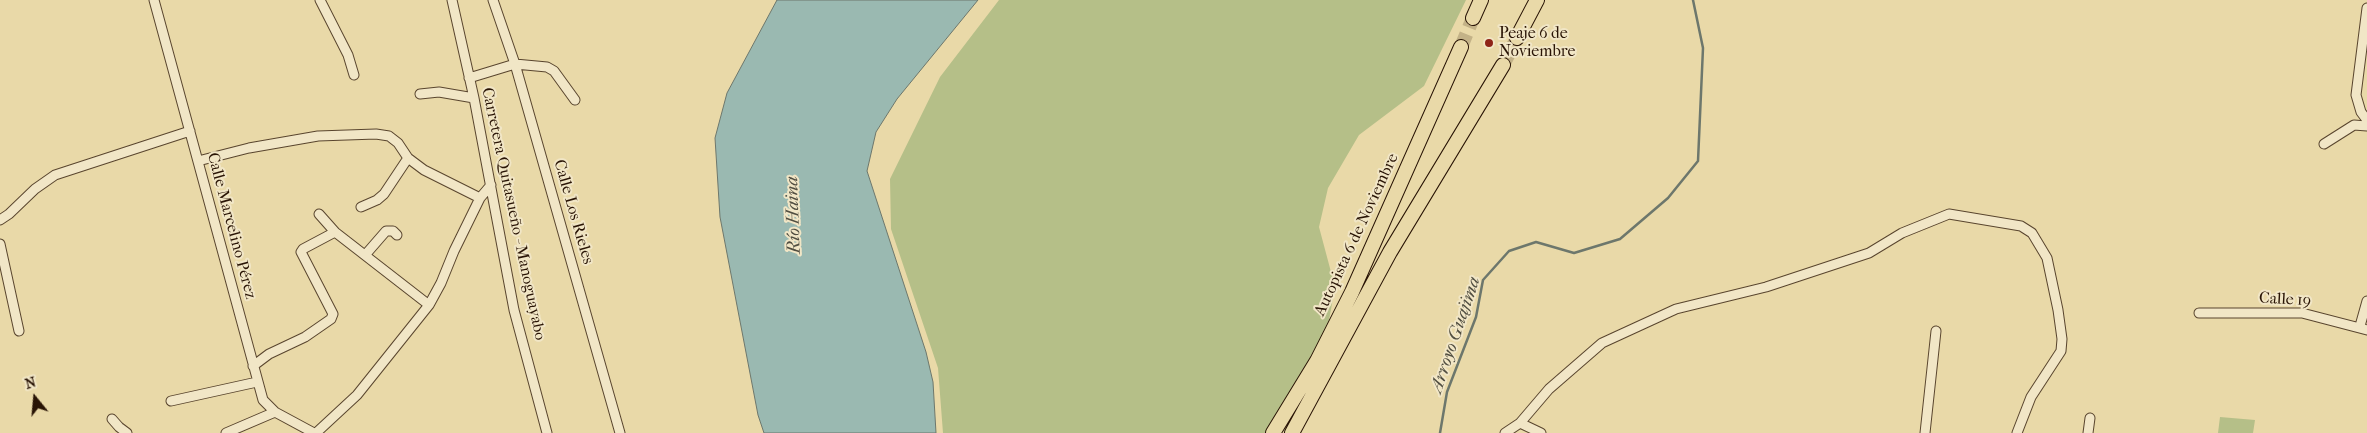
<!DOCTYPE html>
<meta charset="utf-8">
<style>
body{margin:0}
#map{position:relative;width:2367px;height:433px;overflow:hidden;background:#e9d9a8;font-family:"IM FELL French Canon",serif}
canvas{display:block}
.north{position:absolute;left:10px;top:373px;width:50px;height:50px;-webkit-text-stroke:4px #f1e6c6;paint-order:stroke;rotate:343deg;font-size:14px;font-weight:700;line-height:20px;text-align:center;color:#291405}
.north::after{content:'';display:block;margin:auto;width:18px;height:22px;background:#291405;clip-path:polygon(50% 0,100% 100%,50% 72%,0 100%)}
</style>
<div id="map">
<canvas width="2367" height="433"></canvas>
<div class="north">N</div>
</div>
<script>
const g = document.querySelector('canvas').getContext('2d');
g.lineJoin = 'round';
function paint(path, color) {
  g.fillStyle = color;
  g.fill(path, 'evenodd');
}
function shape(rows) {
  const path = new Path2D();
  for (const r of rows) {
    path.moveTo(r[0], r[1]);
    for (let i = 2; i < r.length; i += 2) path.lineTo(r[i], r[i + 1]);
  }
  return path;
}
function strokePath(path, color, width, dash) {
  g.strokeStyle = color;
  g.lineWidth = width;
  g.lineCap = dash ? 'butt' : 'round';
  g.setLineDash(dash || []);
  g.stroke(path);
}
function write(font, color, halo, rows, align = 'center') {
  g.font = font + ' "IM FELL French Canon",serif';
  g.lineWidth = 4;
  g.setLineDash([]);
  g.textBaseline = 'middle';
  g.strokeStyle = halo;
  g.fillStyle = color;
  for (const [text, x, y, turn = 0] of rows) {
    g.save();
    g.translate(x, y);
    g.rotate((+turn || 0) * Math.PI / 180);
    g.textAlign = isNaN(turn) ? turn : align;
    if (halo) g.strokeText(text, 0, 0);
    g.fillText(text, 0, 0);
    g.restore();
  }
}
const green = shape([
 [999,0,1466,0,1424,86,1359,135,1328,188,1319,227,1335,287,1328,326,1281,413,1267,433,943,433,938,368,891,229,890,179,940,77],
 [2220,417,2255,420,2253,433,2218,433]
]);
const water = shape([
 [777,0,978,0,897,99,876,132,867,171,926,352,933,382,936,433,764,433,758,415,720,217,715,138,727,93,777,0]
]);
const stream = shape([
 [1440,433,1447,392,1476,317,1483,280,1509,251,1536,242,1574,253,1620,239,1668,198,1698,161,1703,48,1693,0]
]);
const highwayTunnel = shape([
 [1461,47,1473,18],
 [1503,65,1517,38]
]);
const minor = shape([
 [154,0,263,400,275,412,314,433],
 [320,0,348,55,354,75],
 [452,0,474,98,514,310,547,433],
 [493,0,515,64,620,433],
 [2367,8,2356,95,2361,112,2367,120],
 [469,78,515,64,547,67,554,71,575,100],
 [420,94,439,92,474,98],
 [2324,144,2354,125,2367,126],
 [198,161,249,148,318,136,376,134,389,136,398,143,408,158,424,170,480,198],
 [361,207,377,200,384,194,408,158],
 [319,214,335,232,429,305],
 [0,220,9,214,35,189,55,175,190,131],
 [0,244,19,331],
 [366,254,386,231,393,231,397,235],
 [2199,313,2302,313,2367,330],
 [2360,326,2367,301],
 [253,366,269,354,305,337,331,319,333,314,301,252,303,249,335,232],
 [171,401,257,382],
 [112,419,119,427,127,433],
 [1520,423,1541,433],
 [226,433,275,412],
 [316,433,357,395,429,305,441,283,454,251,480,198,491,185],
 [1505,433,1520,423,1549,389,1602,343,1676,309,1766,287,1869,253,1902,233,1949,214,2021,226,2032,233,2047,258,2058,310,2062,339,2061,351,2031,397,2017,433],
 [1925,433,1936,331],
 [2088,433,2090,418]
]);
const highway = shape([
 [1473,18,1481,0],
 [1517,38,1537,0],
 [1273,433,1317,361,1352,292,1461,47],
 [1292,433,1390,252,1503,65]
]);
const markers = [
 [1489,43,5,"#8f2418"]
];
const poiNames = [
 ["Peaje 6 de",1499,34],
 ["Noviembre",1499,52]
];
const streetNames = [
 ["Calle Los Rieles",573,212,74],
 ["Carretera Quitasueño - Manoguayabo",513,214,78],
 ["Calle Marcelino Pérez",231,226,75],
 ["Autopista 6 de Noviembre",1357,235,-65],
 ["Calle 19",2285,300,3]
];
const waterNames = [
 ["Río Haina",794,215,-92],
 ["Arroyo Guajima",1456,335,-71]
];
paint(green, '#b5bf88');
paint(water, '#9ab9b1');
strokePath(water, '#6d776c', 1);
strokePath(stream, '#6d776c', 2.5);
strokePath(highwayTunnel, '#c3b287', 14, [14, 7]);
strokePath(minor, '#59452e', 11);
strokePath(highway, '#291405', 16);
strokePath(minor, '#f1e6c6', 9);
strokePath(highway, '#e9d9a8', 14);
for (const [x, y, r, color] of markers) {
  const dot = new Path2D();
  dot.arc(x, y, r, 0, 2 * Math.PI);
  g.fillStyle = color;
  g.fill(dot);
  strokePath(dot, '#f1e6c6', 2);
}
write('16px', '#291405', '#f1e6c6', poiNames, 'left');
write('16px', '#291405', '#f1e6c6', streetNames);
write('italic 18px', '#514e41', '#f1e6c6', waterNames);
</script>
